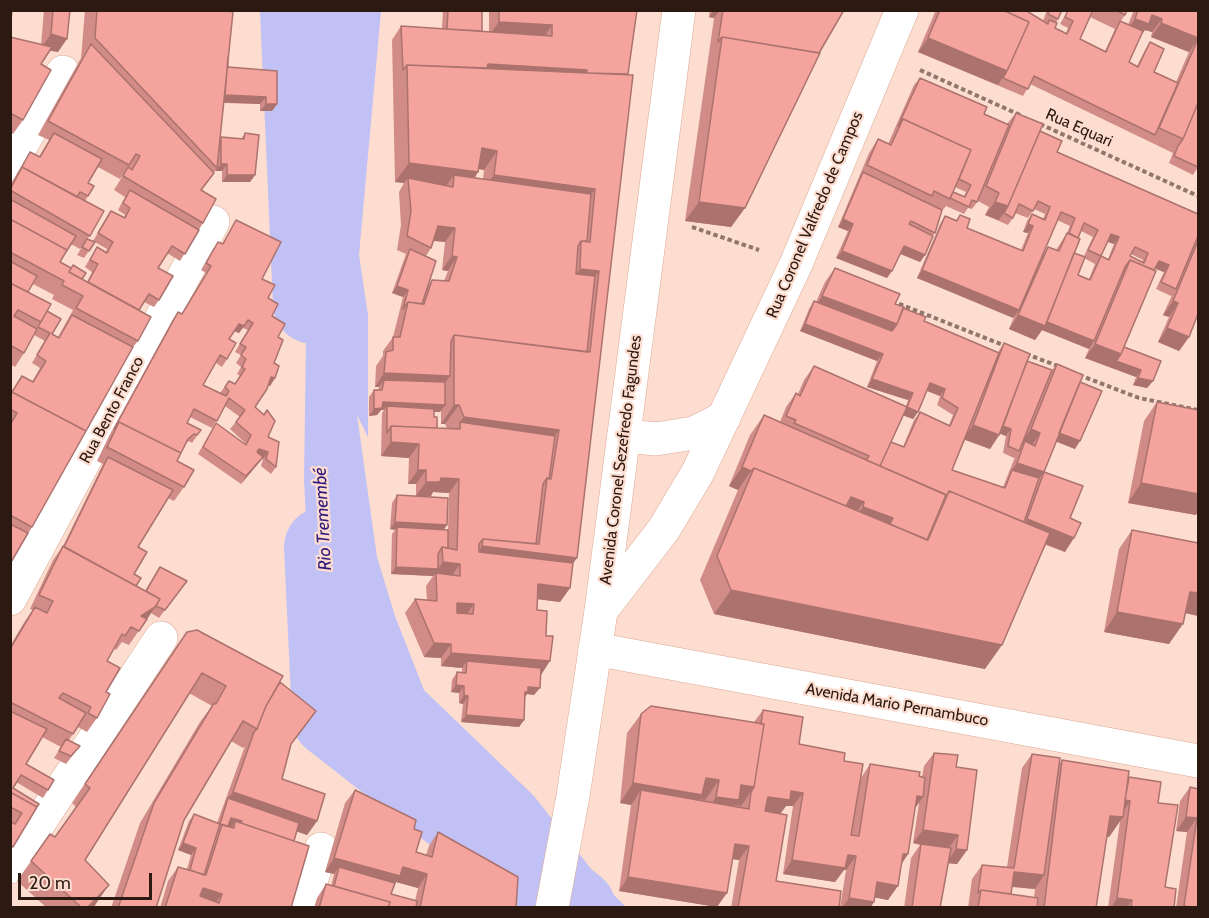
<!DOCTYPE html>
<meta charset="utf-8">
<style>
body{margin:0}
#map{position:relative;width:1209px;height:918px;overflow:hidden;background:#fdddcf;font-family:Cabin,sans-serif}
canvas{display:block}
.frame{position:absolute;inset:0;border:12px solid #2c1911;pointer-events:none}
.scale{position:absolute;left:18px;top:873px;width:134px;height:27px;box-sizing:border-box;border:3px solid #2c1911;border-top:0;padding-left:8px;font-size:18px;line-height:21px;white-space:nowrap;color:#2c1911;-webkit-text-stroke:4px #fdddcf;paint-order:stroke}
</style>
<div id="map">
<canvas width="1209" height="918"></canvas>
<div class="frame"></div>
<div class="scale">20 m</div>
</div>
<script>
const g = document.querySelector('canvas').getContext('2d');
g.lineJoin = 'round';
function paint(path, color) {
  g.fillStyle = color;
  g.fill(path, 'evenodd');
}
function shape(rows) {
  const path = new Path2D();
  for (const r of rows) {
    path.moveTo(r[0], r[1]);
    for (let i = 2; i < r.length; i += 2) path.lineTo(r[i], r[i + 1]);
  }
  return path;
}
function strokePath(path, color, width, dash) {
  g.strokeStyle = color;
  g.lineWidth = width;
  g.lineCap = dash ? 'butt' : 'round';
  g.setLineDash(dash || []);
  g.stroke(path);
}
function write(font, color, halo, rows, align = 'center') {
  g.font = font + ' Cabin,sans-serif';
  g.lineWidth = 4.5;
  g.setLineDash([]);
  g.textBaseline = 'middle';
  g.strokeStyle = halo;
  g.fillStyle = color;
  for (const [text, x, y, turn = 0] of rows) {
    g.save();
    g.translate(x, y);
    g.rotate((+turn || 0) * Math.PI / 180);
    g.textAlign = isNaN(turn) ? turn : align;
    if (halo) g.strokeText(text, 0, 0);
    g.fillText(text, 0, 0);
    g.restore();
  }
}
const water = shape([
 [304,11,381,11,359,255,368,315,368,437,357,415,377,557,395,616,424,690,534,796,603,884,626,907,538,907,446,811,371,723,342,684,325,648,309,576,304,481,310,53]
]);
const river = shape([
 [300,10,313,304],
 [324,547,332,718,576,908]
]);
const path = shape([
 [920,70,1020,115],
 [1040,124,1198,196],
 [692,227,759,250],
 [892,301,1008,347],
 [1026,354,1058,366],
 [1079,375,1139,398,1198,410]
]);
const street = shape([
 [10,165,63,72],
 [624,436,656,439,694,433,724,418],
 [10,599,213,222],
 [601,611,664,529,698,472,796,264,902,10],
 [595,649,1198,761],
 [10,867,161,638],
 [303,908,321,849]
]);
const secondary = shape([
 [552,908,573,796,601,611,679,10]
]);
const wall = shape([
 [44,10,70,10,58,52,50,51,41,64,23,120,13,134,10,132,10,37,41,45],
 [85,10,223,10,228,67,277,104,272,111,260,111,260,104,224,103,220,138,241,139,245,133,255,175,250,182,222,182,222,171,215,171,201,191,203,223,180,261,167,253,158,268,159,300,154,307,144,302,139,310,138,341,133,347,32,527,10,564,10,391,12,391,22,376,32,382,40,368,32,363,45,341,34,335,24,353,15,367,10,364,10,185,30,152,39,157,49,140,38,135,81,58],
 [98,167,120,179,127,169,114,190,125,197,118,210,125,215,124,218,111,211,93,241,107,249,106,252,97,247,92,255,85,267,92,272,87,282,60,262,71,244,80,249,82,247,77,255,84,258,95,242,87,239,90,236,85,201,94,186,88,183],
 [33,284,54,295,52,299,73,310,58,337,52,334,47,311,28,292],
 [443,10,482,10,482,31,489,32,489,10,637,10,628,74,570,588,560,602,537,599,537,610,540,675,534,695,527,694,524,698,524,720,519,727,461,722,463,704,459,703,459,693,451,692,452,680,457,672,462,673,462,668,441,666,441,658,424,657,405,613,415,599,427,600,426,586,433,576,391,574,392,534,395,530,390,529,392,503,397,495,447,525,444,529,448,530,449,493,433,492,431,496,416,496,416,484,408,484,409,458,381,456,382,413,384,410,381,410,377,415,369,416,369,397,374,390,378,390,379,387,375,387,376,366,383,356,383,351,393,337,403,297,392,293,406,254,397,250,401,225,399,192,404,183,395,182,392,40,401,26,442,29],
 [479,169,484,170,483,179,475,178],
 [434,241,445,242,442,270,448,271,444,281,432,280,428,286,426,256,431,248],
 [441,410,441,424,445,424,447,428,437,428,434,417,434,412,440,412],
 [710,10,844,10,819,53,745,208,731,227,685,221,714,18,709,17],
 [936,10,1025,10,1043,21,1047,10,1062,10,1056,23,1055,28,1066,33,1068,28,1060,24,1068,10,1127,10,1125,15,1115,29,1090,17,1080,39,1105,51,1115,29,1120,21,1128,25,1134,10,1198,10,1198,167,1193,175,1169,163,1173,153,1030,84,1023,96,918,52],
 [1145,30,1152,32,1151,37,1189,52,1176,82,1154,72,1150,42,1145,50,1137,66,1129,62,1139,38],
 [920,78,984,114,1007,124,1016,113,1040,131,1057,152,1198,214,1198,314,1189,337,1179,351,1158,342,1169,317,1163,315,1172,295,1171,296,1156,289,1164,272,1155,269,1124,347,1153,381,1147,388,1133,385,1136,377,1085,358,1089,349,1042,330,1035,340,1009,329,1014,317,917,278,940,224,945,216,956,220,960,215,967,228,1021,250,1028,233,1023,232,1027,221,1032,214,1043,219,1045,214,1034,209,1028,218,1015,213,1013,218,1008,225,985,215,989,207,978,201,972,209,968,208,964,214,946,206,941,212,935,233,932,236,925,255,920,262,900,254,887,278,836,258,848,231,838,227,869,153,878,139,888,144,914,85],
 [955,187,966,192,964,196,953,192],
 [1057,220,1070,226,1067,233,1056,250,1048,247,1042,256],
 [1081,231,1093,237,1084,256,1074,253],
 [1107,242,1114,244,1108,259,1101,256],
 [1131,254,1143,260,1142,262,1130,256],
 [1084,258,1095,264,1089,279,1078,275],
 [236,220,262,279,278,337,274,363,275,378,270,386,268,385,255,407,264,414,267,410,268,437,276,467,271,474,261,466,263,459,262,459,241,484,198,454,216,423,245,444,245,443,230,429,240,417,225,406,212,428,190,417,187,423,201,430,192,443,189,441,185,444,177,461,184,487,174,501,168,498,138,547,134,574,136,586,145,591,160,567,187,581,159,618,151,613,129,645,122,642,116,650,114,649,107,661,106,692,97,718,87,732,78,727,81,721,69,740,80,746,66,764,54,758,61,747,42,737,26,764,48,790,43,798,16,782,13,788,39,804,10,851,10,646,25,621,33,610,30,609,53,560,63,546,103,464,97,461,109,436,173,319,178,312,182,314,206,273,201,270,213,249,218,242,222,244],
 [243,328,248,330,235,352,241,355,236,363,241,367,237,374,240,376,235,384,229,381,220,393,203,385,216,363,222,367,227,359,229,339,234,331,239,333],
 [835,268,924,321,998,352,1004,343,1027,361,1052,370,1057,364,1080,382,1075,449,1056,441,1044,472,1070,518,1065,552,1046,545,985,669,714,614,700,580,738,490,729,486,750,435,764,415,780,422,786,407,796,393,798,394,804,380,814,366,906,406,908,400,867,387,877,361,800,331,809,309,814,301,816,302,825,282],
 [927,391,940,396,937,405,953,415,949,425,920,412,914,420,903,447,891,442,903,415,913,419,918,412],
 [1000,434,1006,436,1003,453,1014,458,1015,457,1003,487,952,470,965,440,990,449],
 [1157,402,1196,515,1128,503,1144,421],
 [1132,530,1198,543,1198,616,1185,613,1169,644,1104,632,1119,549],
 [187,632,280,682,291,746,282,779,317,821,307,835,297,831,294,841,291,908,160,908,168,881,178,867,187,869,191,855,178,850,189,821,194,814,217,823,245,746,243,748,231,741,184,820,156,908,111,908,140,823,200,722,212,706,189,693,85,860,96,904,93,908,47,908,17,881,50,834,55,837,76,807,72,803],
 [763,710,799,744,844,761,861,778,870,764,922,777,924,766,934,753,956,767,967,850,957,864,948,863,940,908,904,908,911,858,920,845,913,843,919,803,915,808,908,854,901,864,888,900,874,897,874,902,870,908,840,908,846,870,844,870,835,882,783,874,793,806,786,806,780,814,776,881,839,908,731,908,739,860,732,859,717,907,619,891,631,805,620,803,627,733,641,714,754,722],
 [1032,754,1059,764,1062,760,1129,777,1158,803,1165,887,1174,908,1108,908,1120,821,1109,837,1107,837,1096,908,968,908,972,879,982,865,1007,867,1022,768],
 [1012,887,1035,889,1034,898,1011,894],
 [1190,787,1198,789,1198,908,1176,908,1187,832,1176,831,1180,801],
 [355,790,414,829,416,852,426,855,429,846,438,832,516,908,314,908,317,898,326,884,331,886,334,874,325,872,345,803],
 [396,882,418,888,415,901,391,894]
]);
const shadedWall = shape([
 [714,10,720,10,714,18,709,17],
 [1152,15,1162,19,1152,32,1145,30,1139,38,1125,32,1135,19],
 [499,22,552,25,543,39,489,35],
 [1161,23,1198,38,1198,39,1189,52,1151,37],
 [51,34,67,39,58,52,41,48],
 [928,38,1007,71,998,85,918,52],
 [488,64,587,70,578,84,476,88],
 [218,95,266,97,260,104,213,102],
 [266,104,277,104,272,111,260,111],
 [482,148,497,151,484,170,469,167],
 [409,163,478,172,465,192,453,187,454,175,444,189,408,178,404,183,395,182],
 [221,164,227,164,222,171,215,171],
 [227,175,255,175,250,182,222,182],
 [494,175,595,189,582,208,480,194],
 [699,202,745,208,731,227,685,221],
 [995,202,1008,206,999,220,985,215],
 [843,219,853,224,848,231,838,227],
 [1028,224,1033,226,1028,233,1023,232],
 [438,226,455,228,445,242,428,240],
 [1111,234,1119,237,1114,244,1106,241],
 [904,246,925,255,920,262,899,253],
 [842,251,892,271,887,278,836,258],
 [452,256,457,257,448,271,442,270],
 [1159,261,1169,265,1164,272,1154,268],
 [580,269,599,271,585,290,567,288],
 [922,270,1019,310,1013,318,917,278],
 [397,286,408,290,403,297,392,293],
 [822,296,897,324,887,338,813,310],
 [1173,301,1178,303,1169,317,1163,315],
 [1018,315,1045,321,1094,341,1089,349,1042,330,1035,340,1009,329],
 [239,324,244,326,239,333,234,331],
 [805,324,883,354,877,361,800,331],
 [1167,328,1189,337,1179,351,1158,342],
 [1095,344,1121,354,1141,370,1136,377,1085,358],
 [384,373,450,376,440,389,384,380,379,387,375,387],
 [271,377,275,378,270,386,266,384],
 [1138,378,1153,381,1147,388,1133,385],
 [872,379,913,393,908,400,867,387],
 [930,383,945,389,940,396,925,390],
 [383,402,445,405,440,412,387,410,387,406,384,410,381,410,377,415,369,416,374,409],
 [454,405,459,405,445,424,441,424],
 [907,407,918,412,913,419,902,415],
 [464,417,559,430,545,449,460,429,460,422],
 [973,425,999,435,990,449,963,439],
 [1001,425,1011,429,1006,436,996,432],
 [1031,429,1040,433,1031,447,1025,441,1024,444,1021,443],
 [1057,432,1080,441,1075,449,1052,440],
 [391,442,419,444,409,458,381,456],
 [259,449,268,452,263,459,262,459,241,484,246,476,254,456],
 [1017,463,1044,472,1034,486,1012,470],
 [742,467,751,471,738,490,729,486],
 [418,470,426,470,416,484,408,484],
 [441,478,459,479,449,493,433,492,431,496,416,496,426,482],
 [1141,483,1198,494,1198,512,1196,515,1128,503],
 [851,497,864,502,850,521,831,529],
 [944,503,1023,526,1027,519,1074,538,1065,552],
 [863,507,893,518,880,538,849,526],
 [395,522,447,525,442,532,397,527,395,530,390,529],
 [482,546,577,558,563,577,469,566],
 [443,562,460,564,450,578,436,573,433,576,391,574,396,567,438,569],
 [538,584,570,588,560,602,528,598],
 [731,590,1002,645,985,669,714,614],
 [1190,592,1198,593,1198,616,1177,611],
 [457,603,474,604,464,618,447,617],
 [155,607,146,621,141,616],
 [1117,612,1183,624,1169,644,1104,632],
 [434,643,451,644,441,658,424,657],
 [451,653,550,661,541,675,467,661,462,668,441,666],
 [456,685,464,686,459,693,451,692],
 [528,687,540,688,534,695,527,694,523,700,519,700],
 [464,695,468,696,463,704,459,703],
 [466,715,524,720,519,727,461,722],
 [706,778,719,780,705,800,699,799,688,814,641,790,631,805,620,803,633,783],
 [741,785,754,787,741,806,735,805,725,820,703,816,716,797],
 [791,791,803,793,793,806,786,806,780,814,758,811,768,797],
 [233,792,317,821,307,835,225,807,228,798],
 [917,796,923,797,913,811],
 [1122,800,1130,801,1121,815],
 [1110,816,1123,817,1109,837,1096,835],
 [1186,817,1197,818,1187,832,1176,831],
 [231,818,242,821,237,829,235,821,232,827,226,825],
 [923,830,958,835,948,849,913,843],
 [183,843,196,848,191,855,178,850],
 [735,844,749,846,739,860,725,858],
 [956,849,967,850,957,864,946,863],
 [903,854,908,854,899,868],
 [848,855,856,856,846,870,844,870,835,882,783,874,792,860],
 [334,858,403,867,427,874,418,888,396,882,390,890,339,867,334,874,325,872],
 [1014,872,1044,875,1035,889,1005,886],
 [628,877,727,893,717,907,619,891],
 [877,882,898,886,888,900,867,896],
 [109,885,93,908,87,908],
 [203,888,222,894,212,908,193,902],
 [849,898,874,902,870,908,842,908],
 [1117,898,1132,900,1127,908,1111,908]
]);
const building = shape([
 [10,10,12,10,11,21,10,21,10,10],
 [53,10,70,10,67,39,51,34,53,10],
 [97,10,223,10,233,12,217,168,95,38,97,10],
 [448,10,482,10,482,31,447,29,448,10],
 [499,10,637,10,628,74,587,73,587,70,488,64,487,68,407,65,403,70,401,26,552,36,552,25,499,22,499,10],
 [723,10,844,10,819,53,722,37,718,42,723,10],
 [940,10,1003,10,1029,22,1007,71,928,38,940,10],
 [1003,10,1025,10,1048,24,1049,20,1057,23,1055,28,1067,34,1073,21,1065,17,1068,10,1093,10,1080,39,1106,52,1120,21,1143,31,1129,62,1138,67,1150,42,1164,49,1154,72,1178,83,1155,135,1034,76,1028,89,1003,78,1007,71,1029,22,1003,10],
 [1049,10,1062,10,1058,19,1048,14,1049,10],
 [1116,10,1127,10,1125,15,1116,10],
 [1138,10,1198,10,1198,38,1161,23,1162,19,1152,15,1149,24,1135,19,1138,10],
 [10,37,52,47,41,64,51,70,23,120,10,113,10,37],
 [722,37,820,53,745,208,699,202,722,37],
 [1198,39,1198,103,1183,139,1159,128,1198,39],
 [91,44,214,173,201,190,216,199,203,223,123,176,128,167,132,170,140,156,136,154,129,165,48,121,91,44],
 [228,57,228,67,277,71,277,104,266,104,266,97,225,95,228,57],
 [407,65,633,75,577,558,482,546,483,539,539,544,547,478,551,479,559,430,464,417,459,405,454,405,454,335,590,352,599,271,580,269,581,241,590,242,595,189,494,175,497,151,482,148,478,172,409,163,407,65],
 [920,78,987,107,984,114,1009,125,977,202,972,200,969,207,950,198,953,192,965,197,971,185,959,179,971,150,903,119,898,126,920,78],
 [1198,103,1198,167,1174,156,1178,146,1183,139,1198,103],
 [1016,113,1043,124,1008,206,995,202,999,193,986,186,1016,113],
 [903,119,971,150,950,199,934,191,932,196,867,165,878,139,891,145,903,119],
 [1040,131,1062,141,1057,152,1198,214,1198,236,1176,289,1161,282,1169,265,1159,261,1154,270,1130,260,1125,267,1094,341,1047,322,1074,253,1085,257,1078,275,1090,280,1101,256,1088,250,1098,230,1084,223,1078,238,1069,233,1075,218,1061,212,1019,310,922,270,945,216,957,221,960,215,970,219,967,228,1023,251,1033,226,1028,224,1032,214,1045,220,1050,207,1038,201,1033,211,1019,204,1013,218,1004,213,1008,206,1040,131],
 [1111,234,1119,237,1109,260,1101,256,1111,234],
 [1135,247,1148,253,1144,263,1130,256,1135,247],
 [54,133,102,159,88,183,94,186,88,196,80,192,77,197,22,167,18,174,30,152,40,157,54,133],
 [245,133,259,135,255,175,227,175,227,164,221,164,221,137,244,139,245,133],
 [22,167,104,211,90,236,10,190,22,167],
 [863,172,942,210,935,233,911,221,909,224,933,236,925,255,904,246,892,271,842,251,853,224,843,219,863,172],
 [454,175,591,194,587,241,581,241,578,246,576,274,595,276,587,352,454,335,451,341,450,376,384,373,386,352,393,350,393,337,400,337,408,302,424,304,432,280,449,281,457,257,452,256,455,228,438,226,431,248,407,236,411,211,408,178,453,187,454,175],
 [130,190,199,230,185,254,172,246,158,268,173,276,159,300,149,294,139,310,88,282,98,264,90,260,97,247,107,253,113,242,98,233,111,211,125,218,130,208,123,203,130,190],
 [10,199,76,236,66,252,67,250,10,219,10,199],
 [10,219,67,250,60,262,71,268,69,272,151,317,138,341,76,308,83,296,62,285,64,281,10,252,10,219],
 [236,220,281,242,262,279,275,285,268,298,278,304,272,316,285,324,278,337,283,340,274,363,279,366,275,378,271,377,267,389,255,407,264,415,267,410,275,421,268,437,279,442,276,467,266,459,268,452,259,449,257,452,263,457,246,476,203,447,216,423,246,445,251,435,236,422,245,410,229,398,217,421,194,409,187,423,201,430,197,435,194,434,188,439,181,453,119,422,114,429,178,312,182,314,211,266,206,263,218,242,223,244,236,220],
 [248,320,253,323,240,344,246,347,241,355,246,359,242,367,245,369,235,384,229,381,225,387,229,391,226,396,203,385,220,355,227,359,236,343,229,339,239,324,244,326,248,320],
 [1067,233,1080,239,1045,326,1018,315,1048,247,1059,251,1067,233],
 [87,239,95,242,89,251,82,247,87,239],
 [1198,241,1198,314,1189,337,1167,328,1178,303,1173,301,1198,241],
 [410,249,436,261,422,304,408,302,403,309,408,290,397,286,410,249],
 [1130,260,1156,271,1121,354,1095,344,1130,260],
 [10,261,37,276,28,292,10,283,10,261],
 [73,265,86,273,82,279,69,272,73,265],
 [835,268,900,294,895,304,904,307,897,324,822,296,835,268],
 [10,283,51,304,41,322,18,310,14,316,37,329,24,353,10,345,10,283],
 [814,301,892,331,897,324,903,308,926,317,924,321,999,353,952,470,1005,488,1012,470,1039,478,1024,522,949,491,947,495,880,466,891,442,904,447,920,412,950,426,958,408,942,398,945,389,930,383,918,412,907,407,913,393,872,379,883,354,805,324,814,301],
 [47,311,61,319,52,334,59,338,72,315,133,347,86,431,12,392,22,376,33,382,46,361,37,355,50,333,38,327,47,311],
 [1004,343,1030,354,999,435,973,425,1004,343],
 [1124,347,1161,361,1153,381,1138,378,1141,370,1116,361,1121,354,1124,347],
 [1027,361,1052,370,1019,451,1008,446,1011,429,1003,426,1027,361],
 [1057,364,1083,375,1044,472,1017,463,1025,441,1035,446,1040,433,1031,429,1057,364],
 [814,366,907,407,880,466,866,460,869,456,794,423,796,420,786,416,796,393,800,396,814,366],
 [384,380,445,382,445,405,383,402,382,408,374,409,374,390,382,390,384,380],
 [1080,382,1102,391,1080,441,1059,433,1080,382],
 [10,391,86,431,32,527,10,515,10,425,17,413,10,409,10,391],
 [1157,402,1198,410,1198,494,1141,483,1157,402],
 [387,406,434,409,434,417,437,417,437,428,391,426,387,433,387,406],
 [764,415,946,495,927,540,890,524,893,518,863,507,864,502,851,497,846,506,754,468,751,471,742,467,764,415],
 [119,422,181,453,177,461,194,470,184,487,107,447,119,422],
 [460,422,555,436,549,479,547,478,543,484,536,544,483,539,479,544,479,552,573,563,570,588,538,584,537,610,547,611,546,636,553,636,550,661,451,653,451,644,434,643,415,599,437,601,436,573,460,576,460,564,443,562,442,547,457,550,459,479,441,478,440,482,426,482,426,470,418,470,419,444,391,442,391,426,460,429,460,422],
 [457,603,474,604,473,614,457,613,457,603],
 [108,457,173,490,138,547,147,552,134,574,141,578,136,586,64,547,108,457],
 [754,468,928,540,949,491,1050,533,1002,645,731,590,717,556,754,468],
 [1044,472,1083,486,1070,518,1081,523,1074,538,1027,519,1044,472],
 [397,495,448,498,447,525,395,522,397,495],
 [10,524,28,533,10,564,10,524],
 [397,527,448,530,448,548,442,547,438,554,438,569,396,567,397,527],
 [1132,530,1198,543,1198,593,1190,592,1183,624,1117,612,1132,530],
 [63,546,160,599,155,607,141,616,147,619,139,631,131,627,125,636,122,634,107,661,120,668,106,692,110,694,97,718,88,713,91,707,63,693,59,698,86,713,73,734,10,702,10,649,35,607,47,613,53,601,39,595,63,546],
 [160,567,187,581,165,610,156,606,160,599,146,591,160,567],
 [197,630,283,676,266,706,257,729,243,721,184,820,156,908,118,908,154,803,214,703,216,704,226,686,202,673,85,860,109,885,87,908,82,908,31,861,50,834,55,837,90,788,85,784,187,632,197,630],
 [467,661,541,668,540,688,528,687,528,692,525,692,524,720,466,715,468,696,464,695,464,686,456,685,457,672,466,673,467,661],
 [280,682,316,711,291,744,282,779,325,794,317,821,233,792,254,732,257,729,266,706,280,682],
 [651,706,764,724,754,787,741,785,739,800,716,797,719,780,706,778,702,795,633,783,641,714,651,706],
 [763,710,803,717,799,744,845,753,844,761,863,764,851,835,859,836,870,764,920,772,919,776,925,778,923,797,917,796,908,854,903,854,898,886,877,882,874,902,849,898,856,856,848,855,845,868,792,860,803,793,791,791,790,800,768,797,765,811,787,815,776,881,841,891,839,908,738,908,749,846,735,844,727,893,628,877,641,790,749,809,751,792,754,787,764,724,761,724,763,710],
 [10,711,47,729,26,764,54,780,48,790,21,775,13,788,39,804,37,807,10,792,10,711],
 [66,739,80,746,71,756,59,751,66,739],
 [934,753,958,755,956,767,977,770,967,850,956,849,958,835,923,830,934,753],
 [1032,754,1060,758,1044,875,1014,872,1011,894,981,890,978,893,982,865,1014,868,1032,754],
 [1062,760,1129,771,1123,817,1110,816,1096,908,1044,908,1062,760],
 [1129,777,1161,782,1158,803,1178,805,1165,887,1176,889,1174,908,1131,908,1132,900,1117,898,1130,801,1125,800,1129,777],
 [1190,787,1198,789,1198,908,1184,906,1197,818,1186,817,1190,787],
 [355,790,416,820,414,829,422,832,416,852,432,857,438,832,518,877,516,908,420,908,427,874,403,867,400,876,334,858,355,790],
 [10,792,37,807,13,847,10,845,10,821,15,824,22,813,10,807,10,792],
 [228,798,299,823,294,841,241,823,242,821,231,818,228,826,220,824,204,875,190,870,196,848,183,843,194,814,220,824,228,798],
 [235,821,309,846,291,908,165,908,178,867,206,875,222,825,234,828,235,821],
 [203,888,222,894,219,903,200,896,203,888],
 [921,844,951,848,940,908,912,908,921,844],
 [339,867,395,883,391,894,417,901,416,908,388,908,390,902,334,886,339,867],
 [326,884,390,902,388,908,319,908,326,884],
 [981,890,1038,898,1037,908,978,908,981,890]
]);
const streetNames = [
 ["Rua Equari",1079,128,24],
 ["Rua Coronel Valfredo de Campos",815,215,-67],
 ["Rua Bento Franco",112,410,-62],
 ["Avenida Coronel Sezefredo Fagundes",621,460,-83],
 ["Avenida Mario Pernambuco",897,705,10]
];
const waterNames = [
 ["Rio Tremembé",323,519,-93]
];
paint(water, '#c1c1f5');
strokePath(river, '#c1c1f5', 80);
strokePath(street, '#dca993', 34);
strokePath(secondary, '#dca993', 34);
strokePath(path, '#90776c', 4, [4.5, 3]);
strokePath(street, '#fff', 33);
strokePath(secondary, '#fff', 33);
paint(wall, '#d28c87');
paint(shadedWall, '#ab726e');
paint(building, '#f4a39d');
strokePath(building, '#ab726e', 1.5);
write('16px', '#2c1911', '#fdddcf', streetNames);
write('italic 18px', '#2f197a', '#fdddcf', waterNames);
</script>
